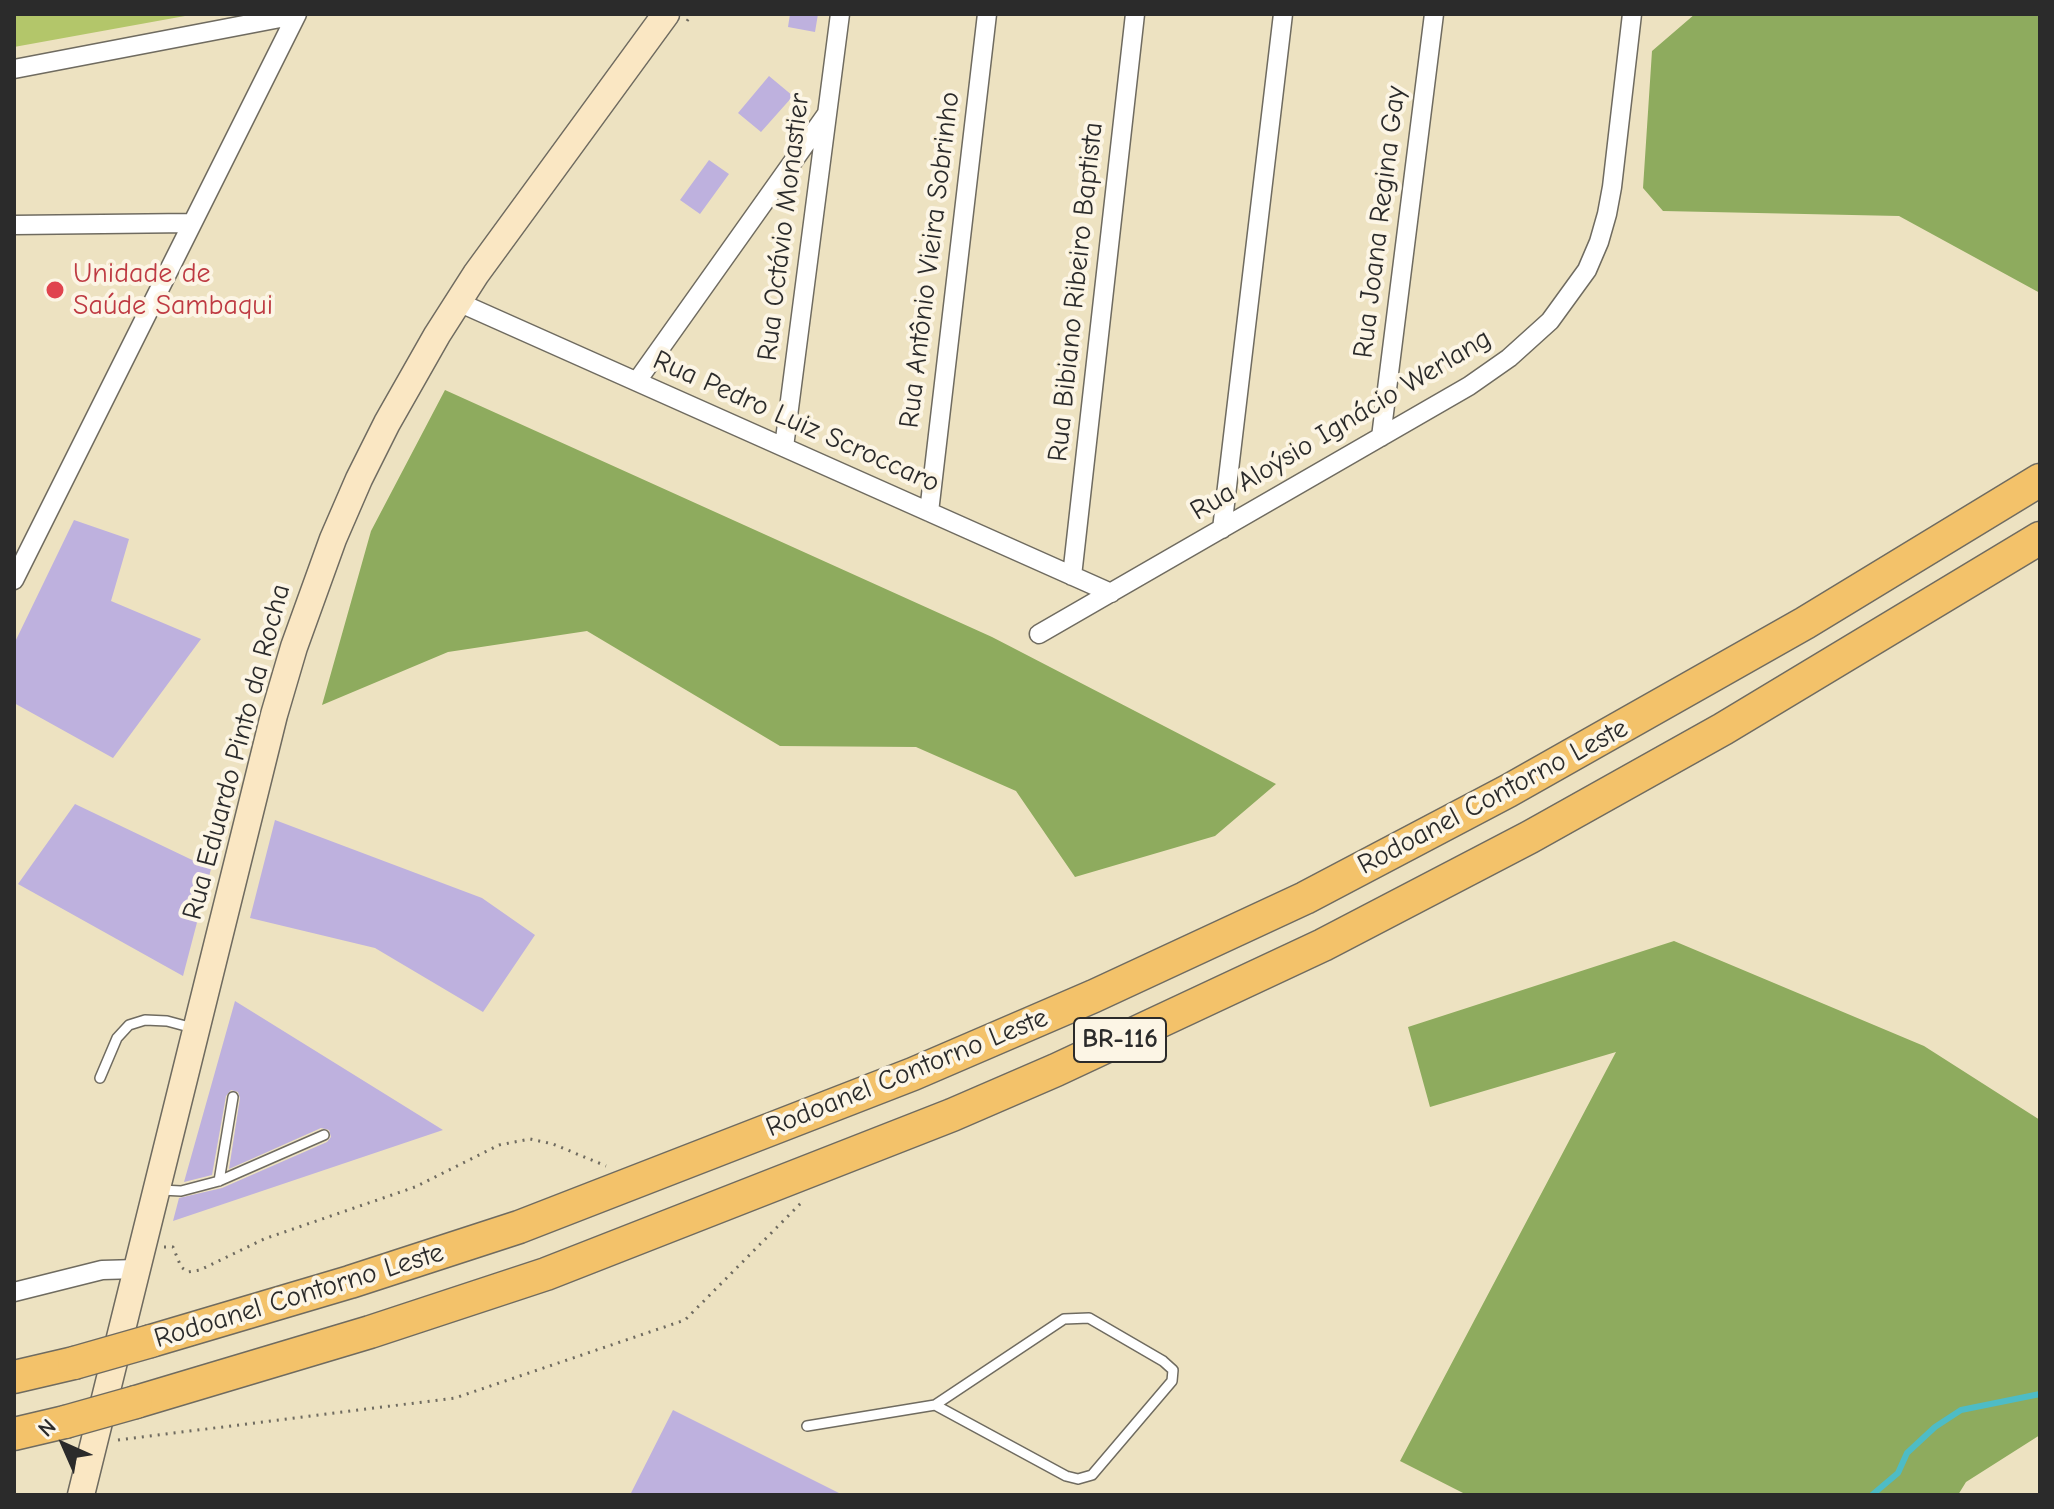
<!DOCTYPE html>
<meta charset="utf-8">
<style>
body{margin:0}
#map{position:relative;width:2054px;height:1509px;overflow:hidden;background:#ede2c1;font-family:"Comic Neue",sans-serif}
canvas{display:block}
.frame{position:absolute;inset:0;border:16px solid #2b2b2b;pointer-events:none}
.north{position:absolute;left:24px;top:1405px;width:80px;height:80px;-webkit-text-stroke:6px #fcf5e5;paint-order:stroke;rotate:315deg;font-size:22px;font-weight:700;line-height:32px;text-align:center;color:#2b2b2b}
.north::after{content:'';display:block;margin:auto;width:28px;height:36px;background:#2b2b2b;clip-path:polygon(50% 0,100% 100%,50% 72%,0 100%)}
</style>
<div id="map">
<canvas width="2054" height="1509"></canvas>
<div class="frame"></div>
<div class="north">N</div>
</div>
<script>
const g = document.querySelector('canvas').getContext('2d');
g.lineJoin = 'round';
function paint(path, color) {
  g.fillStyle = color;
  g.fill(path, 'evenodd');
}
function shape(rows) {
  const path = new Path2D();
  for (const r of rows) {
    path.moveTo(r[0], r[1]);
    for (let i = 2; i < r.length; i += 2) path.lineTo(r[i], r[i + 1]);
  }
  return path;
}
function strokePath(path, color, width, dash) {
  g.strokeStyle = color;
  g.lineWidth = width;
  g.lineCap = dash ? 'butt' : 'round';
  g.setLineDash(dash || []);
  g.stroke(path);
}
function write(font, color, halo, rows, align = 'center') {
  g.font = font + ' "Comic Neue",sans-serif';
  g.lineWidth = 8;
  g.setLineDash([]);
  g.textBaseline = 'middle';
  g.strokeStyle = halo;
  g.fillStyle = color;
  for (const [text, x, y, turn = 0] of rows) {
    g.save();
    g.translate(x, y);
    g.rotate((+turn || 0) * Math.PI / 180);
    g.textAlign = isNaN(turn) ? turn : align;
    if (halo) g.strokeText(text, 0, 0);
    g.fillText(text, 0, 0);
    g.restore();
  }
}
const green = shape([
 [14,14,196,14,14,47]
]);
const forest = shape([
 [1695,14,2040,14,2040,293,1899,216,1663,211,1643,188,1652,51],
 [445,390,992,637,1276,784,1215,836,1075,877,1016,791,916,747,780,746,587,631,448,652,322,705,371,531],
 [1674,941,1924,1046,2040,1120,2040,1435,1966,1482,1958,1495,1467,1495,1400,1461,1616,1052,1430,1107,1408,1027]
]);
const stream = shape([
 [1872,1495,1898,1473,1907,1453,1935,1427,1961,1410,2040,1394]
]);
const building = shape([
 [790,14,818,14,815,32,788,27],
 [769,76,793,96,761,132,738,113],
 [709,160,729,174,700,214,680,200],
 [74,520,129,539,111,601,201,639,113,758,14,703,14,644],
 [75,804,211,869,183,976,18,884],
 [275,820,482,898,535,935,483,1012,375,948,250,918],
 [235,1001,443,1130,173,1221,179,1198,222,1188,327,1142,331,1137,329,1130,321,1128,229,1169,240,1098,238,1092,231,1090,226,1096,212,1175,184,1182],
 [673,1410,843,1495,630,1495]
]);
const path = shape([
 [687,21,692,14],
 [164,1247,173,1247,181,1267,188,1272,200,1270,264,1239,415,1187,499,1145,530,1139,553,1144,606,1166],
 [118,1440,455,1398,685,1320,802,1202]
]);
const lane = shape([
 [100,1078,117,1038,129,1025,145,1020,167,1021,193,1028],
 [219,1181,233,1097],
 [161,1190,181,1191,219,1181,324,1135],
 [807,1426,935,1405,1066,1476,1078,1479,1092,1475,1172,1381,1173,1370,1163,1361,1089,1318,1064,1319,935,1405]
]);
const street = shape([
 [14,69,296,15],
 [14,225,191,223],
 [458,302,1111,593],
 [637,381,826,115],
 [1381,437,1434,14],
 [784,447,840,14],
 [929,512,987,14],
 [1222,529,1283,14],
 [1072,576,1135,14],
 [14,580,297,14],
 [1039,634,1469,386,1509,358,1550,321,1587,270,1599,242,1607,214,1612,187,1632,14],
 [14,1292,102,1270,138,1269]
]);
const secondary = shape([
 [81,1495,274,715,294,647,333,539,359,479,387,423,437,335,476,274,666,14]
]);
const highway = shape([
 [151,1341,350,1282,519,1227,913,1074,1094,996,1305,898,1508,791,1805,623,2040,480],
 [14,1377,74,1363],
 [136,1402,370,1332,546,1274,952,1115,1056,1070,1323,945,1530,837,1723,729,2040,538],
 [14,1434,65,1422]
]);
const highwayBridge = shape([
 [74,1363,151,1341],
 [65,1422,136,1402]
]);
const markers = [
 [55,290,10,"#e0444e"]
];
const shields = [
 [1120,1040,92]
];
const shieldNames = [
 ["BR-116",1120,1040]
];
const streetNames = [
 ["Rua Joana Regina Gay",1380,222,-83],
 ["Rua Octávio Monastier",784,227,-83],
 ["Rua Antônio Vieira Sobrinho",930,260,-83],
 ["Rua Bibiano Ribeiro Baptista",1076,292,-84],
 ["Rua Pedro Luiz Scroccaro",796,422,24],
 ["Rua Aloýsio Ignácio Werlang",1341,425,-31],
 ["Rua Eduardo Pinto da Rocha",237,752,-75],
 ["Rodoanel Contorno Leste",1493,797,-28],
 ["Rodoanel Contorno Leste",907,1073,-22],
 ["Rodoanel Contorno Leste",299,1296,-17]
];
const healthNames = [
 ["Unidade de",73,274],
 ["Saúde Sambaqui",73,306]
];
paint(green, '#b3c66a');
paint(forest, '#8eab5e');
strokePath(stream, '#4ebcc6', 6);
paint(building, '#beb1de');
strokePath(lane, '#6f6b60', 12);
strokePath(street, '#6f6b60', 21);
strokePath(secondary, '#6f6b60', 29);
strokePath(highway, '#6f6b60', 35);
strokePath(path, '#6f6b60', 3, [2, 6]);
strokePath(lane, '#fff', 9);
strokePath(street, '#fff', 18);
strokePath(secondary, '#fae7c3', 26);
strokePath(highway, '#f3c26a', 32);
strokePath(highwayBridge, '#6f6b60', 35, []);
strokePath(highwayBridge, '#f3c26a', 32);
for (const [x, y, r, color] of markers) {
  const dot = new Path2D();
  dot.arc(x, y, r, 0, 2 * Math.PI);
  g.fillStyle = color;
  g.fill(dot);
  strokePath(dot, '#fcf5e5', 3);
}
for (const [x, y, w] of shields) {
  const box = new Path2D();
  box.roundRect(x - w / 2, y - 22, w, 44, 6);
  g.fillStyle = '#fcf5e5';
  g.fill(box);
  strokePath(box, '#2b2b2b', 2);
}
write('bold 26px', '#2b2b2b', null, shieldNames);
write('28px', '#2b2b2b', '#fcf5e5', streetNames);
write('28px', '#be3a42', '#fcf5e5', healthNames, 'left');
</script>
